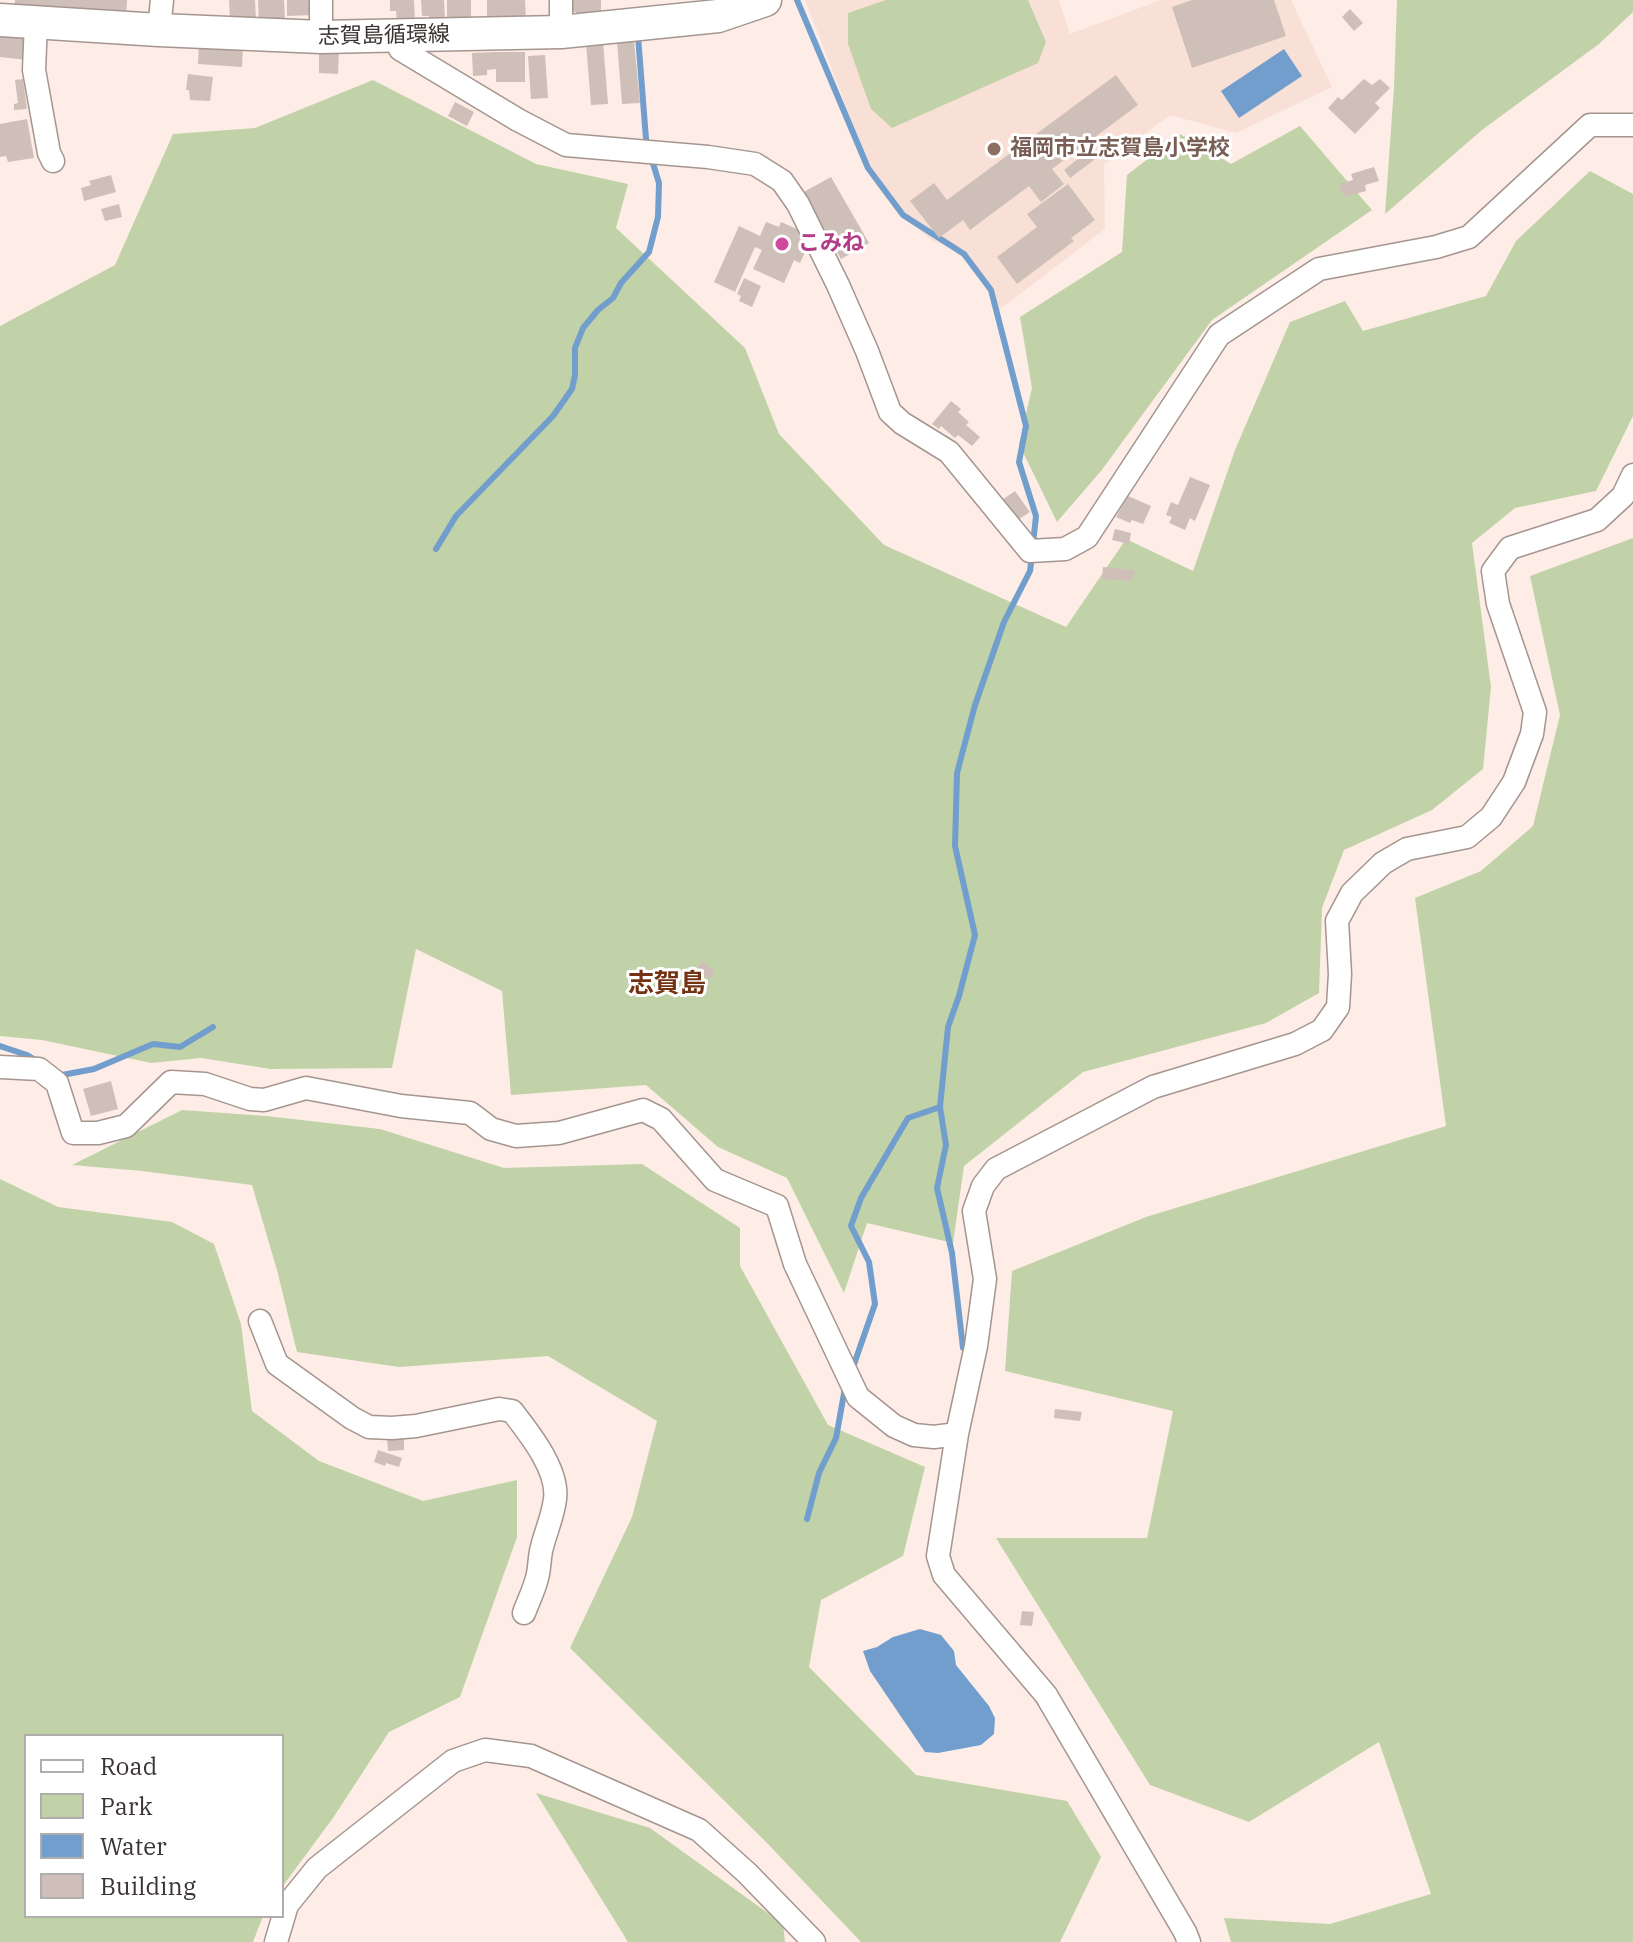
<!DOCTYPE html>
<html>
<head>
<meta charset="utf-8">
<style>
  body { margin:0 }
  #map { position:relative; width:1633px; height:1942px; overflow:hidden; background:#fdede6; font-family:"IBM Plex Serif",serif }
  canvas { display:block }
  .legend { position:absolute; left:24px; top:1734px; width:260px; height:184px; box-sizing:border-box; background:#fff; border:2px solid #b0aead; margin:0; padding:10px 14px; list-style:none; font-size:24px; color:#3a3432 }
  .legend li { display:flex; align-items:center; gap:16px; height:40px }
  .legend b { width:40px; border:2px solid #b0aead }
</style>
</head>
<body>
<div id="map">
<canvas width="1633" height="1942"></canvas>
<ul class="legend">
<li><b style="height:10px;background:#fff"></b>Road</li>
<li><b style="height:22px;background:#c1d2a8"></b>Park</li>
<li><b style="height:22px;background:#719ecd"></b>Water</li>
<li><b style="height:22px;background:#cfbfb9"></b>Building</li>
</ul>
</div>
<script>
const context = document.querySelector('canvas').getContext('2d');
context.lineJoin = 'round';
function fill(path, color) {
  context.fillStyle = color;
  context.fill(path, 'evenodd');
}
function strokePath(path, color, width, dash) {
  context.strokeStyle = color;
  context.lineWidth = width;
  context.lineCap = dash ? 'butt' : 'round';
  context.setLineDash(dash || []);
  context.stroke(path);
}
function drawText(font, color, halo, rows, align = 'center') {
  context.font = font + ' "IBM Plex Serif","Noto Sans JP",serif';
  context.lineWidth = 6;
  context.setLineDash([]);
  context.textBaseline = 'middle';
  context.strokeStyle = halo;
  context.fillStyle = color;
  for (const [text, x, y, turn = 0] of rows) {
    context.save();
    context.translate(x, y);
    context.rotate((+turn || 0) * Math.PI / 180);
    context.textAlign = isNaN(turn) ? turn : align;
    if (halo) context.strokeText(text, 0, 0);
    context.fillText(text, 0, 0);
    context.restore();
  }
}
const built = new Path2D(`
  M805,0H1059L1070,34L1161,0H1291L1332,87L1236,133L1170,115L1104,164L1105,229L999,310L963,249L934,242L906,219L877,186Z`);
const green = new Path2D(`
  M886,0H1028L1046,42L1038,63L892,128L871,109L848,44V13Z
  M1397,0H1633V12L1599,44L1482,130L1385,214L1394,87Z
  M373,80L536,164L628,184L616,228L745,348L779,434L884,545L1066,627L1126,539L1193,571L1235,450L1290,322L1345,301L1363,331L1486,296L1516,241L1590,171L1633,194V416L1596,491L1515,508L1472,543L1491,687L1483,769L1432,810L1344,850L1322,908L1319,993L1266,1023L1083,1072L964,1166L953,1243L867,1223L844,1293L787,1178L718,1147L646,1085L511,1095L502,991L416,949L392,1068L271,1069L201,1058L151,1063L42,1040L0,1036V326L115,265L173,134L255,128Z
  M1300,126L1372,210L1212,320L1101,471L1057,522L1019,444L1032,388L1020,317L1122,252L1127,175L1180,134L1231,164Z
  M1633,538V1942H1231L1224,1918L1330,1924L1431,1894L1379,1742L1249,1822L1150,1785L996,1538H1147L1173,1411L1005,1371L1012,1271L1146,1217L1446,1126L1415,898L1481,871L1533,826L1560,715L1530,576Z
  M182,1110L266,1116L380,1129L504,1168L642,1164L740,1228V1266L828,1425L925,1467L903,1556L821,1600L809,1667L916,1775L1067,1801L1101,1857L1060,1942H861L768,1844L570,1648L632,1517L657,1421L548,1356L399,1367L297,1352L277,1270L252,1185L142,1171L72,1165Z
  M0,1179L58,1207L172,1222L214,1244L241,1324L252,1411L319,1461L423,1501L517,1480V1537L460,1697L389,1732L333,1818L282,1887V1736H26V1916H263L253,1942H0Z
  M536,1793L650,1828L783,1924L785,1942H628Z`);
const water = new Path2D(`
  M1284,49L1302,76L1239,118L1221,91Z
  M920,1629L941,1635L954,1651L956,1665L989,1706L995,1718L994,1734L981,1745L938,1753L925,1752L870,1671L863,1651L877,1647L893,1637Z`);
const stream = new Path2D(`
  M797,0L868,168L903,215L964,254L991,290L1026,426L1019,462L1036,516L1033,544
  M638,36L646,139L648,146
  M436,549L456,516L553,416L572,389L575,375V348L583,328L598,310L613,298L621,283L649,252L658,217L659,183L651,157
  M0,1046L27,1055L37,1061
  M57,1073L62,1075L94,1069L153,1044L180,1047L213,1027
  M963,1348L952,1253L937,1188L946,1145L940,1107L948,1027L959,996L975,935L955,846L957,773L975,705L1004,622L1030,571L1032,556
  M852,1370L875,1304L869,1262L851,1226L861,1198L908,1118L940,1107
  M807,1519L819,1473L836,1438L845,1388`);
const building = new Path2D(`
  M15,0H127L126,17L14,9Z
  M229,0H255L256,20L230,21Z
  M258,0H284L285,21L259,22Z
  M287,0H313V15L287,16Z
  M390,0H414L415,21L397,22L396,11H390Z
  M421,0H444L445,20L429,21V16H422Z
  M447,0H471V20H447Z
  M487,0H525L526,19L487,21Z
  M571,0H601V18H576V12H572Z
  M1192,0H1274L1286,36L1192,68L1172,7Z
  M1350,9L1363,23L1354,31L1342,17Z
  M0,30L30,33L27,60L0,57Z
  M634,41L640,103L622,104L617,42Z
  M603,42L608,104L591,105L586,43Z
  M199,43L243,45L242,67L198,64Z
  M319,49L339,50L338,74L319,73Z
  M494,52H525V82H496V69L487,70V75L473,76L472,53Z
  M545,55L548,98L531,99L528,56Z
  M188,74L213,77L210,101L190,100L189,90H186Z
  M1116,75L1138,105L1052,169L1064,184L1041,202L1029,186L970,230L963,220L939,238L910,201L934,183L947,200Z
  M23,79L27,109L14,110V104L18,103L15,80Z
  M1364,79L1372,85L1380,79L1390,88L1375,103L1380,108L1355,134L1328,108L1338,97L1342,100Z
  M455,102L474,112L467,126L448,116Z
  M27,119L34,158L8,162L6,156L0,157V124Z
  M1088,151L1094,160L1070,178L1064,170Z
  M1374,167L1379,181L1365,185L1366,191L1344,197L1339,184L1353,180L1351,174Z
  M111,175L116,192L84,201L81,188L91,185L89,181Z
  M831,177L869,243L841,259L802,193Z
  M1068,184L1095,220L1071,238L1074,241L1017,284L997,257L1037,227L1027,214Z
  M119,204L122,217L105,221L101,209Z
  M766,222L779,227L781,222L806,233L802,241L809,244L800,263L794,260L784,283L753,269L762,250L755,247L735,292L714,282L739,226L760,236Z
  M744,278L761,286L752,307L739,301L741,296L737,294Z
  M951,401L961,409L958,412L969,422L966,425L980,437L972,446L958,435L955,438L941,426L939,429L932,424Z
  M1190,477L1210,485L1195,521L1190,518L1185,530L1169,523L1172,517L1166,515L1171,502L1178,505Z
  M1015,491L1030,512L1013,523L999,502Z
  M1128,496L1151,506L1143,524L1132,520L1130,523L1116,517Z
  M1115,529L1131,533L1129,544L1112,540Z
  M1103,567L1136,570L1132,581L1102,579Z
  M703,961L715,972L709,980L696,969Z
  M111,1081L118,1109L91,1116L83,1089Z
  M1055,1409L1082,1412L1080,1421L1054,1418Z
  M387,1437H404V1450L388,1451Z
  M378,1450L402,1458L399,1467L386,1463L385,1466L374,1462Z
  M1022,1611L1034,1612L1032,1626L1020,1625Z`);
const minor = new Path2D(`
  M561,0V32
  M36,22L34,70L49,153L53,161
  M159,30L162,0
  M395,36L400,49L518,120L566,145L708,157L755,164L782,181L798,204L838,285L867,351L890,412L902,423L949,452L1030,551L1065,549L1087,537L1219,335L1319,269L1436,247L1469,237L1590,125H1633
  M321,37V0
  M0,1067L39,1069L57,1083L73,1133H98L126,1126L171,1082L205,1084L250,1099L264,1100L306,1088L401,1106L470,1113L491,1129L516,1136L559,1133L643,1110L661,1119L715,1180L777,1206L795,1264L858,1397L894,1426L914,1435L934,1437L957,1434
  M260,1321L277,1364L352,1418L369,1427L392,1428L416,1426L499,1409L512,1411C529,1433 559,1470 555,1499C553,1516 546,1531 542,1547C539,1557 540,1568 537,1578C534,1590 528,1602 524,1613
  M276,1942L287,1905L317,1868L453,1761L485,1750L531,1756L699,1830L747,1873L814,1942
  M1189,1942L1185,1932L1046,1695L944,1575L938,1556L957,1434L976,1346L985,1279L974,1211L983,1186L996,1169L1153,1087L1295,1044L1322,1030L1338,1007L1340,974L1337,921L1352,893L1383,863L1407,849L1467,837L1491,817L1514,782L1532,734L1535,712L1498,604L1493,571L1510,548L1597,520L1623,496L1633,475`);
const secondary = new Path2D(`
  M0,20L159,30L321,37L561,32L718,16L765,0`);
const markers = [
  [994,149,8,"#8d6e63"],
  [782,244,8,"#d1479c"]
];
const streetNames = [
  ["志賀島循環線",384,36,-1]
];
const educationNames = [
  ["福岡市立志賀島小学校",1010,149]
];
const hotelNames = [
  ["こみね",798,244]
];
const quarterNames = [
  ["志賀島",667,984]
];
fill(built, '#f9e0d7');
fill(green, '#c1d2a8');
fill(water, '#719ecd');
strokePath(stream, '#719ecd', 6);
fill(building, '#cfbfb9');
strokePath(minor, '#a4958f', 25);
strokePath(secondary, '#a4958f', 35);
strokePath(minor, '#fff', 22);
strokePath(secondary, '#fff', 32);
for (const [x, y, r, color] of markers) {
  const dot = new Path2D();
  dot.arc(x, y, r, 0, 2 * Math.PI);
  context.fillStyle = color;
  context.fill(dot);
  strokePath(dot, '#fff', 3);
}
drawText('22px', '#3a3432', '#fff', streetNames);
drawText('bold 22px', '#785e54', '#fff', educationNames, 'left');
drawText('bold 22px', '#b23c85', '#fff', hotelNames, 'left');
drawText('bold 26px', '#733313', '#fff', quarterNames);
</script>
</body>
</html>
